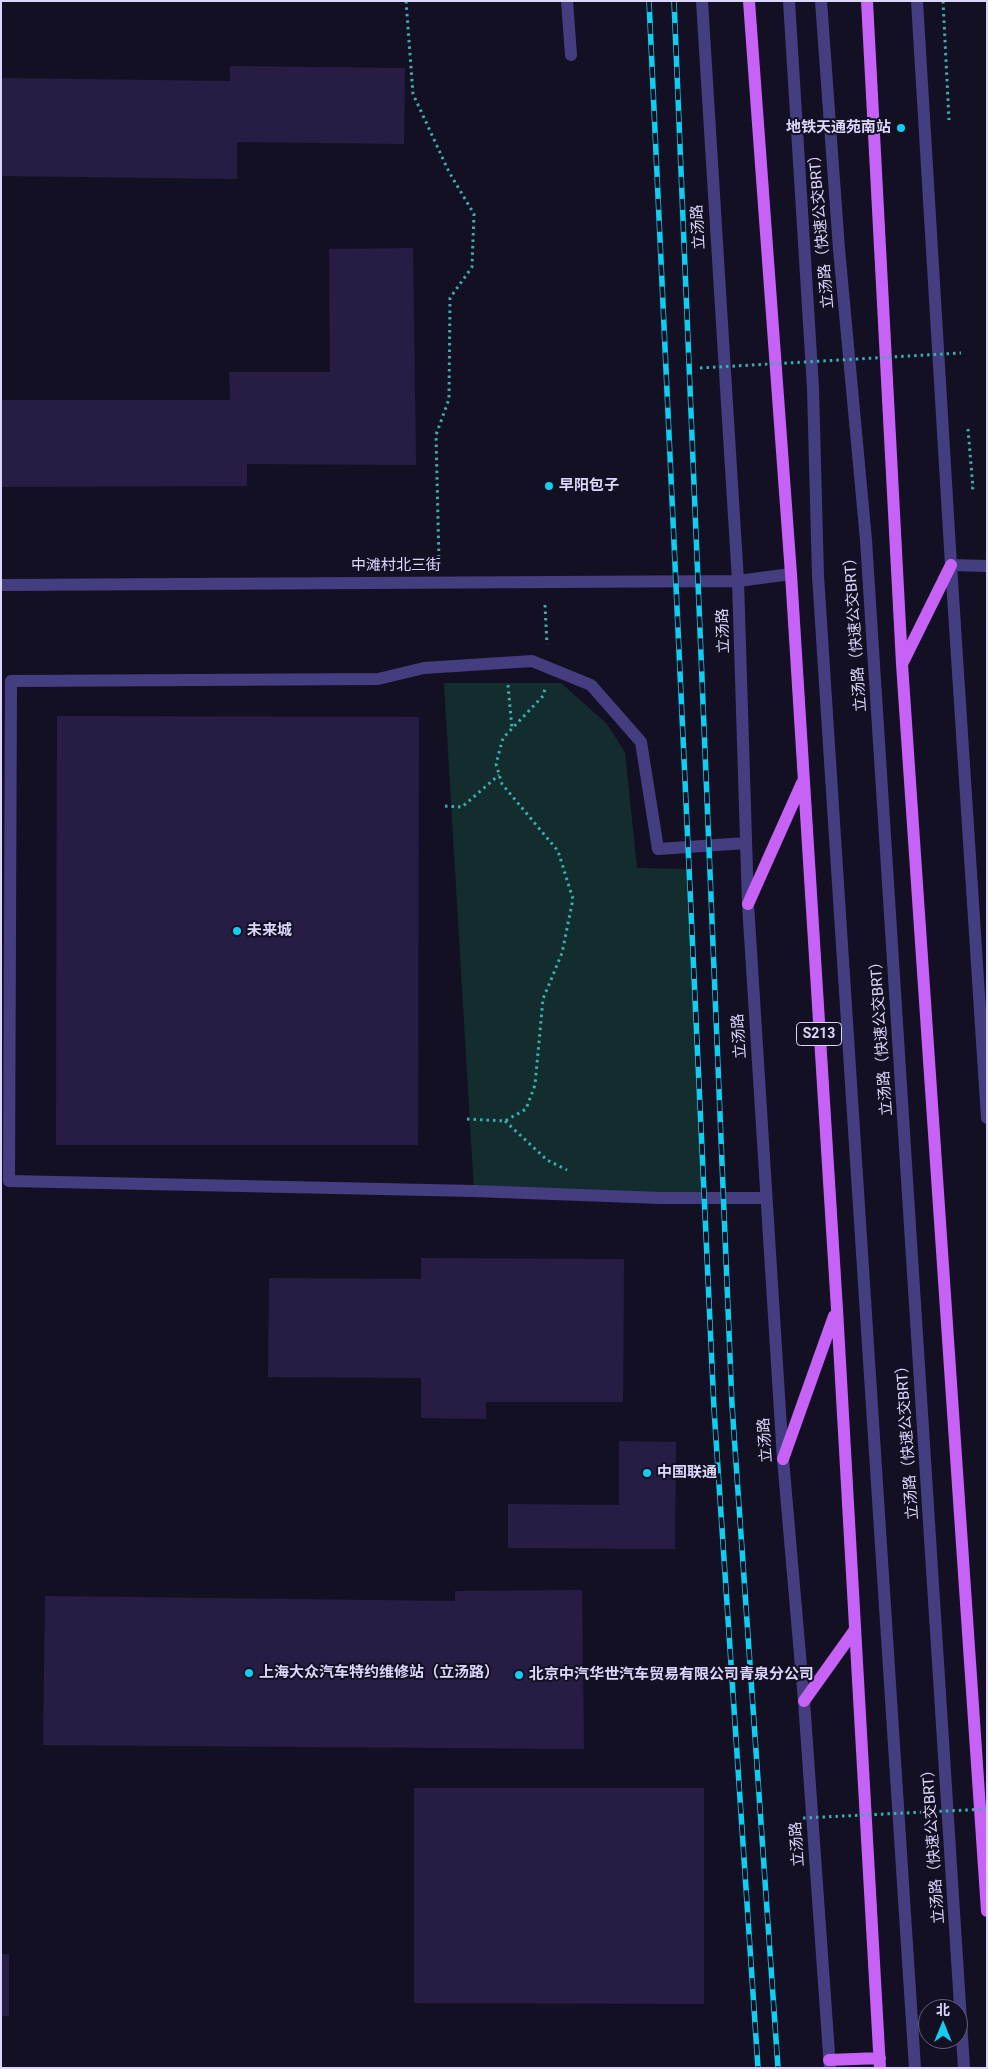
<!DOCTYPE html>
<html>
<head>
<meta charset="utf-8">
<style>
  body { margin:0 }
  #map { position:relative; width:988px; height:2069px; overflow:hidden; background:#141024; font-family:Roboto,"Noto Sans SC",sans-serif }
  canvas { display:block }
  .frame { position:absolute; inset:0; border:2px solid #dcd6fc; pointer-events:none }
  .north { position:absolute; left:918px; top:1999px; width:50px; height:50px; box-sizing:border-box; background:#141024; border:1px solid #645f7a; border-radius:50%; rotate:0deg; font-size:14px; font-weight:700; line-height:20px; text-align:center; color:#dcd6fc }
  .north::after { content:''; display:block; margin:auto; width:18px; height:22px; background:#0fceef; clip-path:polygon(50% 0,100% 100%,50% 72%,0 100%) }
</style>
</head>
<body>
<div id="map">
<canvas width="988" height="2069"></canvas>
<div class="frame"></div>
<div class="north">北</div>
</div>
<script>
const context = document.querySelector('canvas').getContext('2d');
context.lineJoin = 'round';
function fill(path, color) {
  context.fillStyle = color;
  context.fill(path, 'evenodd');
}
function strokePath(path, color, width, dash) {
  context.strokeStyle = color;
  context.lineWidth = width;
  context.lineCap = dash ? 'butt' : 'round';
  context.setLineDash(dash || []);
  context.stroke(path);
}
function drawText(font, color, halo, rows, align = 'center') {
  context.font = font + ' Roboto,"Noto Sans SC",sans-serif';
  context.lineWidth = 4;
  context.setLineDash([]);
  context.textBaseline = 'middle';
  context.strokeStyle = halo;
  context.fillStyle = color;
  for (const [text, x, y, turn = 0] of rows) {
    context.save();
    context.translate(x, y);
    context.rotate((+turn || 0) * Math.PI / 180);
    context.textAlign = isNaN(turn) ? turn : align;
    if (halo) context.strokeText(text, 0, 0);
    context.fillText(text, 0, 0);
    context.restore();
  }
}
const green = new Path2D(`
  M444,683H561L606,723L625,752L637,868L689,869L704,1200L474,1191Z`);
const building = new Path2D(`
  M230,66L405,68L404,144L237,142V179L1,176V78L230,81Z
  M413,248L416,465L247,464V486L1,487V400H230L229,372H330L329,249Z
  M57,716L419,717L418,1145H56Z
  M421,1258L624,1259L623,1402H486V1419L421,1418V1378L268,1377L269,1278L421,1279Z
  M619,1441L676,1442L675,1549L508,1548V1504L619,1505Z
  M582,1590L584,1749L43,1745L45,1596L455,1601V1591Z
  M414,1788H704V2004L414,2003Z
  M1,1954H9V2016H1Z`);
const path = new Path2D(`
  M406,1L413,94L449,172L474,214L472,267L450,298L449,399L436,435L439,562
  M943,1L949,120
  M968,429L973,488H969
  M545,605L547,644
  M508,685L512,729
  M445,806L462,807L499,775
  M467,1119L505,1121L526,1109L535,1085L543,999L562,953L573,899L558,851L502,784L496,764L503,738L543,696L545,689
  M505,1121L547,1160L567,1170`);
const minor = new Path2D(`
  M567,1L571,55
  M702,1L738,581L748,904L783,1459L804,1701L830,2068
  M789,1L813,388L818,576L915,2068
  M821,1L839,249L866,540L964,2068
  M917,1L951,565L987,1118
  M951,565L987,566
  M1,585L738,581L791,574
  M746,843L658,849L641,742L591,685L532,661L424,668L378,679L11,681L9,1181L474,1191L660,1198H766`);
const major = new Path2D(`
  M749,1L791,574L837,1309L880,2068
  M867,1L902,664L987,1911
  M903,662L951,565
  M748,904L802,783
  M783,1459L834,1316
  M804,1701L854,1631
  M829,2060L880,2058`);
const rail = new Path2D(`
  M649,1L714,1409L758,2068
  M674,1L732,1405L778,2068`);
const pathBridge = new Path2D(`
  M700,368L961,353
  M803,1818L987,1809`);
const markers = [
  [901,128,5,"#0fceef"],
  [549,486,5,"#0fceef"],
  [237,931,5,"#0fceef"],
  [647,1473,5,"#0fceef"],
  [249,1673,5,"#0fceef"],
  [519,1675,5,"#0fceef"]
];
const shields = [
  [819,1034,45]
];
const shieldNames = [
  ["S213",819,1034]
];
const poiNames = [
  ["地铁天通苑南站",891,128,"right"],
  ["早阳包子",559,486],
  ["未来城",247,931],
  ["中国联通",657,1473],
  ["上海大众汽车特约维修站（立汤路）",259,1673],
  ["北京中汽华世汽车贸易有限公司青泉分公司",529,1675]
];
const streetNames = [
  ["立汤路",699,227,-93],
  ["立汤路（快速公交BRT）",822,228,-95],
  ["中滩村北三街",396,566],
  ["立汤路",724,631,-92],
  ["立汤路（快速公交BRT）",856,631,-94],
  ["立汤路（快速公交BRT）",882,1035,-94],
  ["立汤路",740,1036,-94],
  ["立汤路（快速公交BRT）",908,1439,-94],
  ["立汤路",766,1440,-94],
  ["立汤路（快速公交BRT）",934,1843,-94],
  ["立汤路",798,1844,-94]
];
fill(green, '#132d2e');
fill(building, '#271d44');
strokePath(path, '#37afae', 3, [2.5, 4]);
strokePath(minor, '#443e80', 12);
strokePath(major, '#c663f6', 12);
strokePath(rail, '#0fceef', 5.5);
strokePath(rail, '#141024', 4, [11]);
strokePath(pathBridge, '#37afae', 3, [2.5, 4]);
for (const [x, y, r, color] of markers) {
  const dot = new Path2D();
  dot.arc(x, y, r, 0, 2 * Math.PI);
  context.fillStyle = color;
  context.fill(dot);
  strokePath(dot, '#141024', 2);
}
for (const [x, y, w] of shields) {
  const box = new Path2D();
  box.roundRect(x - w / 2, y - 11.5, w, 23, 4);
  context.fillStyle = '#141024';
  context.fill(box);
  strokePath(box, '#dcd6fc', 1);
}
drawText('bold 14px', '#dcd6fc', null, shieldNames);
drawText('bold 15px', '#dcd6fc', '#141024', poiNames, 'left');
drawText('15px', '#dcd6fc', '#141024', streetNames);
</script>
</body>
</html>
